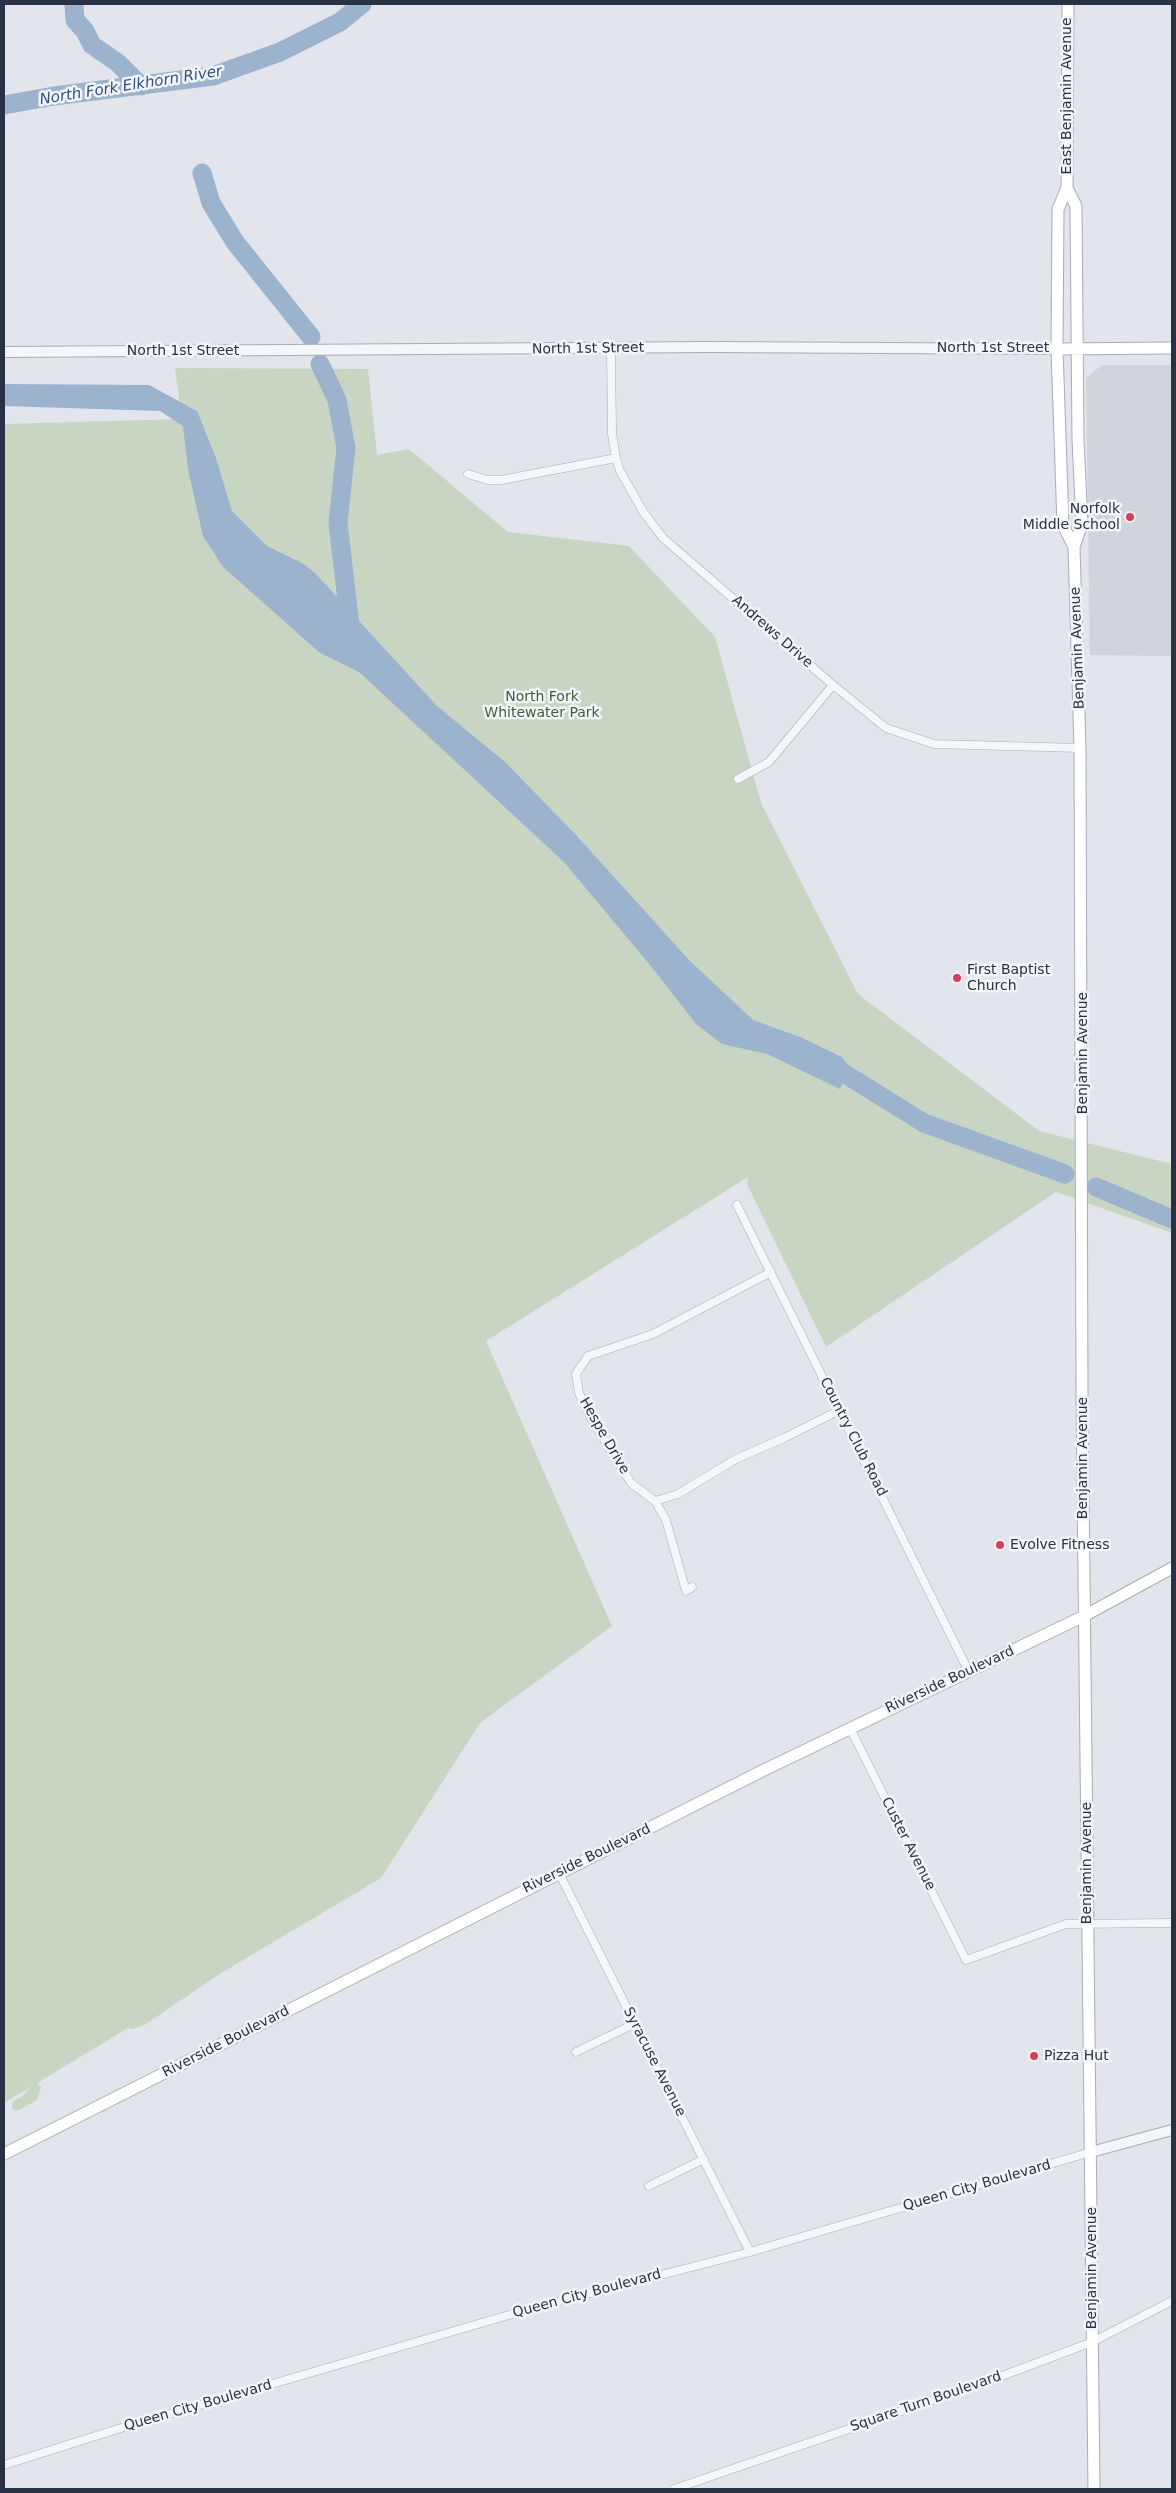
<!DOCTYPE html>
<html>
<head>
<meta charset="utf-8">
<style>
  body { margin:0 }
  #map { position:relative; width:1176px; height:2493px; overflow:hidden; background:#e2e5eb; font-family:"DejaVu Sans",sans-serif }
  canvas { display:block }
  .frame { position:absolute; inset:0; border:5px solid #293244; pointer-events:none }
</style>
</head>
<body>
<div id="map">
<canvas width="1176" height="2493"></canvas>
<div class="frame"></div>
</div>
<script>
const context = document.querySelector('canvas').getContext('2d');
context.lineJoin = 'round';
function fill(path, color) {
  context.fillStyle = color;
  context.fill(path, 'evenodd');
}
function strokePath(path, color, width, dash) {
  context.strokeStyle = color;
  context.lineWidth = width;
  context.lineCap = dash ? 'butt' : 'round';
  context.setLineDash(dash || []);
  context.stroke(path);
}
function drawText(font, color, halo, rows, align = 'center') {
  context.font = font + ' "DejaVu Sans",sans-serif';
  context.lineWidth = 5;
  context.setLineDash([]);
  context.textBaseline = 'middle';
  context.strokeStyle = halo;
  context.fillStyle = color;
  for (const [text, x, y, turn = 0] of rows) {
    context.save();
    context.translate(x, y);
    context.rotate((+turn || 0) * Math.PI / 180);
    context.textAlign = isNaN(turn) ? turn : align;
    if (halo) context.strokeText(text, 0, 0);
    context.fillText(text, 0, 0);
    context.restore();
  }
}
const built = new Path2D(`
  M1102,365H1172V656L1090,655L1086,378Z`);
const green = new Path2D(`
  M175,368L368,369L377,455L409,449L508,532L629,546L715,637L761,803L858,994L1039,1131L1172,1164V1233L1056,1192L826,1347L747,1184L748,1177L486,1341L612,1626L480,1723L381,1878L218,1975L146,2024L133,2029L128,2028L37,2083L41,2087L37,2100L17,2111L12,2108L13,2101L23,2096L30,2087L4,2103V424L182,419Z`);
const water = new Path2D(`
  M4,384L149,385L197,411L216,458L232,511L267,546L302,563L315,573L437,706L505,762L576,835L689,960L753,1020L800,1037L842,1057L850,1068L840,1089L767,1054L722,1044L696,1024L655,971L564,862L359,672L320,653L223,567L203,536L188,469L183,426L160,411L4,406Z`);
const river = new Path2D(`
  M74,4L75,20L85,31L92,45L118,63L141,86
  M4,105L54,96L213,76L280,52L340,22L362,4
  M202,173L211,203L235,242L311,337
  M320,364L337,400L346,448L338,523L351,634
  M824,1065L837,1069L924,1123L1065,1174
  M1096,1187L1172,1219`);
const minor = new Path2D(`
  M611,349L612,434L616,458L620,471L644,513L663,538L833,685L886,728L934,744L1080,748
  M468,474L488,480H501L616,458
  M738,779L769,762L833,685
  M737,1205L968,1670
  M655,1501L678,1494L736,1459L786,1437L840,1410
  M692,1587L686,1591L666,1520L655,1501L631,1483L591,1418L579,1393L576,1374L588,1356L653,1334L771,1272
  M850,1728L966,1960L1066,1924L1172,1923
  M559,1873L750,2252
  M576,2052L634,2024
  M649,2186L704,2159
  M4,2465L121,2428L533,2308L750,2252L1091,2152
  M674,2489L986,2382L1092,2342L1172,2301`);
const tertiary = new Path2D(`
  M4,352L711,347L1057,349
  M1091,2152L1172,2130`);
const secondary = new Path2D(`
  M1068,4L1067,188L1058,209L1057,349L1063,525L1074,547
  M1067,188L1076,206L1078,440L1082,524L1074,547L1080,748L1082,1393L1094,2489
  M1057,349L1172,348
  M4,2154L762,1771L1084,1616L1172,1568`);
const markers = [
  [1130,517,5,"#d74055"],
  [957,978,5,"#d74055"],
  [1000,1545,5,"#d74055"],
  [1034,2056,5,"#d74055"]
];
const streetNames = [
  ["East Benjamin Avenue",1067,96,-90],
  ["North 1st Street",993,348],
  ["North 1st Street",588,349,-1],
  ["North 1st Street",183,351],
  ["Andrews Drive",772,632,41],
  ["Benjamin Avenue",1078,648,-92],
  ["Benjamin Avenue",1083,1053,-90],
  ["Hespe Drive",604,1436,60],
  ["Country Club Road",853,1437,63],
  ["Benjamin Avenue",1083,1458,-90],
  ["Riverside Boulevard",950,1680,-25],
  ["Custer Avenue",908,1844,63],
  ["Riverside Boulevard",587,1859,-26],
  ["Benjamin Avenue",1087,1863,-90],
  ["Riverside Boulevard",226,2042,-27],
  ["Syracuse Avenue",654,2062,63],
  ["Queen City Boulevard",977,2186,-16],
  ["Benjamin Avenue",1092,2268,-90],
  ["Queen City Boulevard",587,2294,-15],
  ["Square Turn Boulevard",926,2402,-19],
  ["Queen City Boulevard",198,2406,-16]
];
const poiNames = [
  ["Norfolk",1120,509,"right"],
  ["Middle School",1120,525,"right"],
  ["First Baptist",967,970],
  ["Church",967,986],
  ["Evolve Fitness",1010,1545],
  ["Pizza Hut",1044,2056]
];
const parkNames = [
  ["North Fork",542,697],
  ["Whitewater Park",542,713]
];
const waterNames = [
  ["North Fork Elkhorn River",131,86,-9]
];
fill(built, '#d0d4dd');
fill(green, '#c7d5c2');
fill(water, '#9bb3cd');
strokePath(river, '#9bb3cd', 19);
strokePath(minor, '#a7acb6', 9);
strokePath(tertiary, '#a7acb6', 12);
strokePath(secondary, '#a7acb6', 13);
strokePath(minor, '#f5f6f9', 8);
strokePath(tertiary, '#f5f6f9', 10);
strokePath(secondary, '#fff', 11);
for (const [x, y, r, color] of markers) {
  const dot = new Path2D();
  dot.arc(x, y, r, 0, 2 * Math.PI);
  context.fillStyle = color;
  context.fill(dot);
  strokePath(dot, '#f2f4f8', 2);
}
drawText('14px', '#293244', '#f2f4f8', streetNames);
drawText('14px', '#293244', '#f2f4f8', poiNames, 'left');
drawText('14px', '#3d6135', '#f2f4f8', parkNames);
drawText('italic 15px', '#30517b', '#f2f4f8', waterNames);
</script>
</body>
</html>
